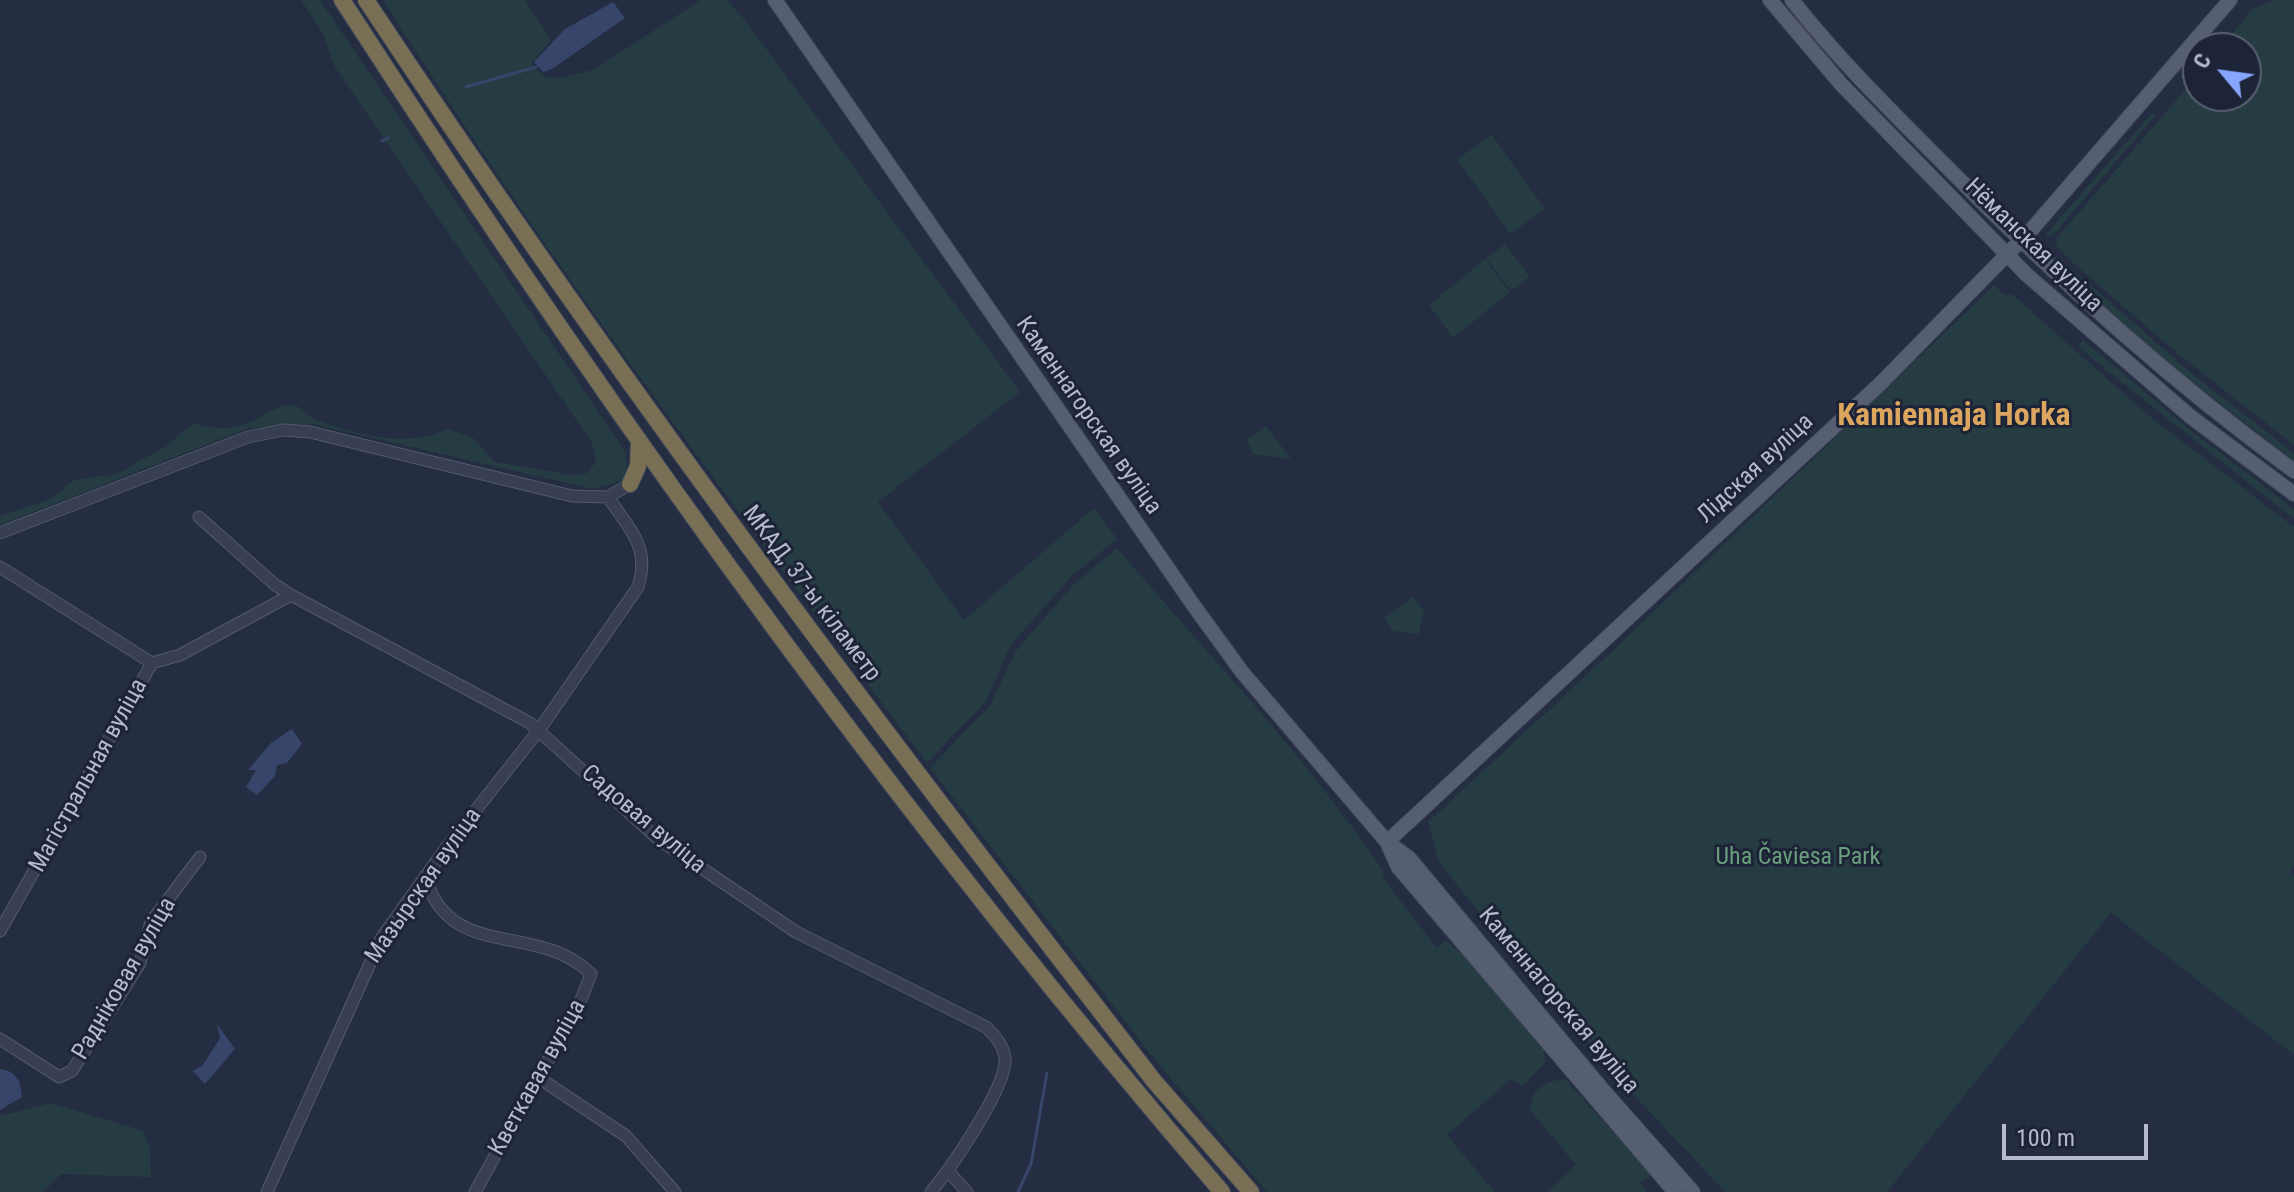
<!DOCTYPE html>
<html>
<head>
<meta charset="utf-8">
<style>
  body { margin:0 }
  #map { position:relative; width:2294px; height:1192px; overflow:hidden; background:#242d42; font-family:"Roboto Condensed",sans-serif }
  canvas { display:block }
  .north { position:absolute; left:2182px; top:32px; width:80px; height:80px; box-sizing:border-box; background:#1d2437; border:2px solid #5a6073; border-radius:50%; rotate:299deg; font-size:22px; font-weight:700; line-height:32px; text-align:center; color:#b5bbcc }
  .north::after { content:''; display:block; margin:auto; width:28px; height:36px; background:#87a6ff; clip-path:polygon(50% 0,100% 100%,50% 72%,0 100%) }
  .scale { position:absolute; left:2002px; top:1124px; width:146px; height:36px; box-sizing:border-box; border:4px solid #b5bbcc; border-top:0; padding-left:10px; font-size:24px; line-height:28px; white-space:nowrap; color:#b5bbcc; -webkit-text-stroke:6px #1d2437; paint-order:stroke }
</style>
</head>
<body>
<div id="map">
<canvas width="2294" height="1192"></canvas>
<div class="north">С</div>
<div class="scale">100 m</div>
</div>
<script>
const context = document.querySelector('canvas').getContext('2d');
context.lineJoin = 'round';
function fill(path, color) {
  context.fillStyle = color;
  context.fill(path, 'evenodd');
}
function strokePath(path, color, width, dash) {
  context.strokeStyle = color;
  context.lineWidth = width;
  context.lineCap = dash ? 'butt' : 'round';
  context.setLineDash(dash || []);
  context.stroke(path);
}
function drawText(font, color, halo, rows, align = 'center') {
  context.font = font + ' "Roboto Condensed",sans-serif';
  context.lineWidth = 6;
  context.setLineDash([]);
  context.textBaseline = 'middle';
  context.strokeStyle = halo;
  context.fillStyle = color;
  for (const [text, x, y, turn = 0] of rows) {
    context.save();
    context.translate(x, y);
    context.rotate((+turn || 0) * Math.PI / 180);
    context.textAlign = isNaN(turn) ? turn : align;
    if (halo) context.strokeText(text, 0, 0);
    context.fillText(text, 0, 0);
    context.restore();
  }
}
const green = new Path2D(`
  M301,0H320L626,453L627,470L621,481L593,489L312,424L249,428L0,525V516L50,499L74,480L117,474L166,446L193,423C210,429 230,430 248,423C260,419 280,402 294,405C301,407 307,416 314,419C353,434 409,449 447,429L472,437L495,462L571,475L587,473L596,462L592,443L335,67L322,32Z
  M383,0H525L551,40L531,64L546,77L560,78L593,70L701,0H727L745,20L1020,392L878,502L964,620L1094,508L1117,539L1072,576L1010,646L987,700L927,763C739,513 549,264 383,0Z
  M2275,0H2294V445L2178,354L2071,261L2058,248L2056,239L2198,75V96H2246V48H2221L2252,9Z
  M2151,114H2157L2053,235L2047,237L2045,235Z
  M1492,135L1545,209L1510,234L1457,159Z
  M1505,244L1530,277L1511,291L1486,258Z
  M2057,256L2197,378L2294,453V461L2149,348L2049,259Z
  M1485,259L1510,292L1453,338L1429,305Z
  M1994,285L2005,295L2012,294L2148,415L2294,527V866L2290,872L2294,876V1055L2111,913L1887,1192H1725L1631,1092L1465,895L1439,862L1428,822L1621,643Z
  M2083,340L2189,429L2294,509V519L2105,369L2078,346Z
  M1266,426L1291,459L1253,454L1247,439Z
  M1117,548C1207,653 1307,757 1384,872L1382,877L1437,948L1446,940L1470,962L1544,1051L1545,1063L1522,1086L1511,1079L1447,1135L1495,1192H1267L1155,1060L930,768L991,704L1015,652L1073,585Z
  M1413,597L1424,610L1419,634L1393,631L1384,618Z
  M1565,1079L1652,1175L1640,1182L1648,1192H1547L1576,1165L1530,1110C1530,1088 1546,1081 1565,1079Z
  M51,1103L144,1131L150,1149L151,1177L61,1174L43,1192H0V1116Z`);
const water = new Path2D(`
  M613,2L625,18L552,69L543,72L534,62L565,29Z
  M292,729L302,744L287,763L277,765L275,776L257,795L246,787L256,770H248L271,743Z
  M217,1024L235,1049L205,1084L193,1071L203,1065L220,1038Z
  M0,1069C17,1071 21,1082 22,1097L0,1110Z`);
const stream = new Path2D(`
  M466,87L536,67
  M382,141L388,138
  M1018,1192L1031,1164L1047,1073`);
const minor = new Path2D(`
  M199,517L274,584L291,595L530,723L657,838L796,932L986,1027C995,1036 1003,1044 1005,1058C1008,1086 950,1169 931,1192
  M0,533L248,437L283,430L310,432L572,496L608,497L630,484
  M0,567L152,663
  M152,663L180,655L291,595
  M425,876C449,963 539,921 591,974L579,1005L475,1192
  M0,931L152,663
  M0,1039L59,1077L72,1071L140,963L151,922L200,857
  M539,1078L626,1136L675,1192
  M948,1171L967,1192
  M267,1192L382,937L445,849L539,730L638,587C651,547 629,529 608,497`);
const major = new Path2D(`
  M775,0L1194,606L1242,672L1387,842L1409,858L1602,1089L1693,1192
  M1770,0L1841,84L2027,275L2191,417L2294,494
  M1792,0C1838,59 1891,111 1944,164C2053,275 2168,379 2294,471
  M1387,842L1880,384L2032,229L2230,0
  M1387,842L1398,867L1675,1192`);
const highway = new Path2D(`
  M342,0C608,412 901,820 1222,1192
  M366,0C594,345 840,675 1093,1002L1154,1081L1251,1192
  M630,484L638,466L639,440`);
const streetNames = [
  ["Нёманская вуліца",2033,246,44],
  ["Каменнагорская вуліца",1088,416,55],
  ["Лідская вуліца",1756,469,-43],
  ["МКАД, 37-ы кіламетр",811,594,53],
  ["Магістральная вуліца",89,776,-61],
  ["Садовая вуліца",643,820,40],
  ["Мазырская вуліца",424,886,-55],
  ["Радніковая вуліца",125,979,-60],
  ["Каменнагорская вуліца",1558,1001,50],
  ["Кветкавая вуліца",538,1078,-61]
];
const parkNames = [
  ["Uha Čaviesa Park",1798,858]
];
const districtNames = [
  ["Kamiennaja Horka",1954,417]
];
fill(green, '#263c43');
fill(water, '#37456a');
strokePath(stream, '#37456a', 3);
strokePath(minor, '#535a6c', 13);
strokePath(major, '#42485b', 16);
strokePath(highway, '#404759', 18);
strokePath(minor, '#383f52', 11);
strokePath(major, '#565e72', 14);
strokePath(highway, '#786f55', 16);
drawText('24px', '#b5bbcc', '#1d2437', streetNames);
drawText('24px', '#6a9f7d', '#1d2437', parkNames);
drawText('bold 32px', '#dda65f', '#1d2437', districtNames);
</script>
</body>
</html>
